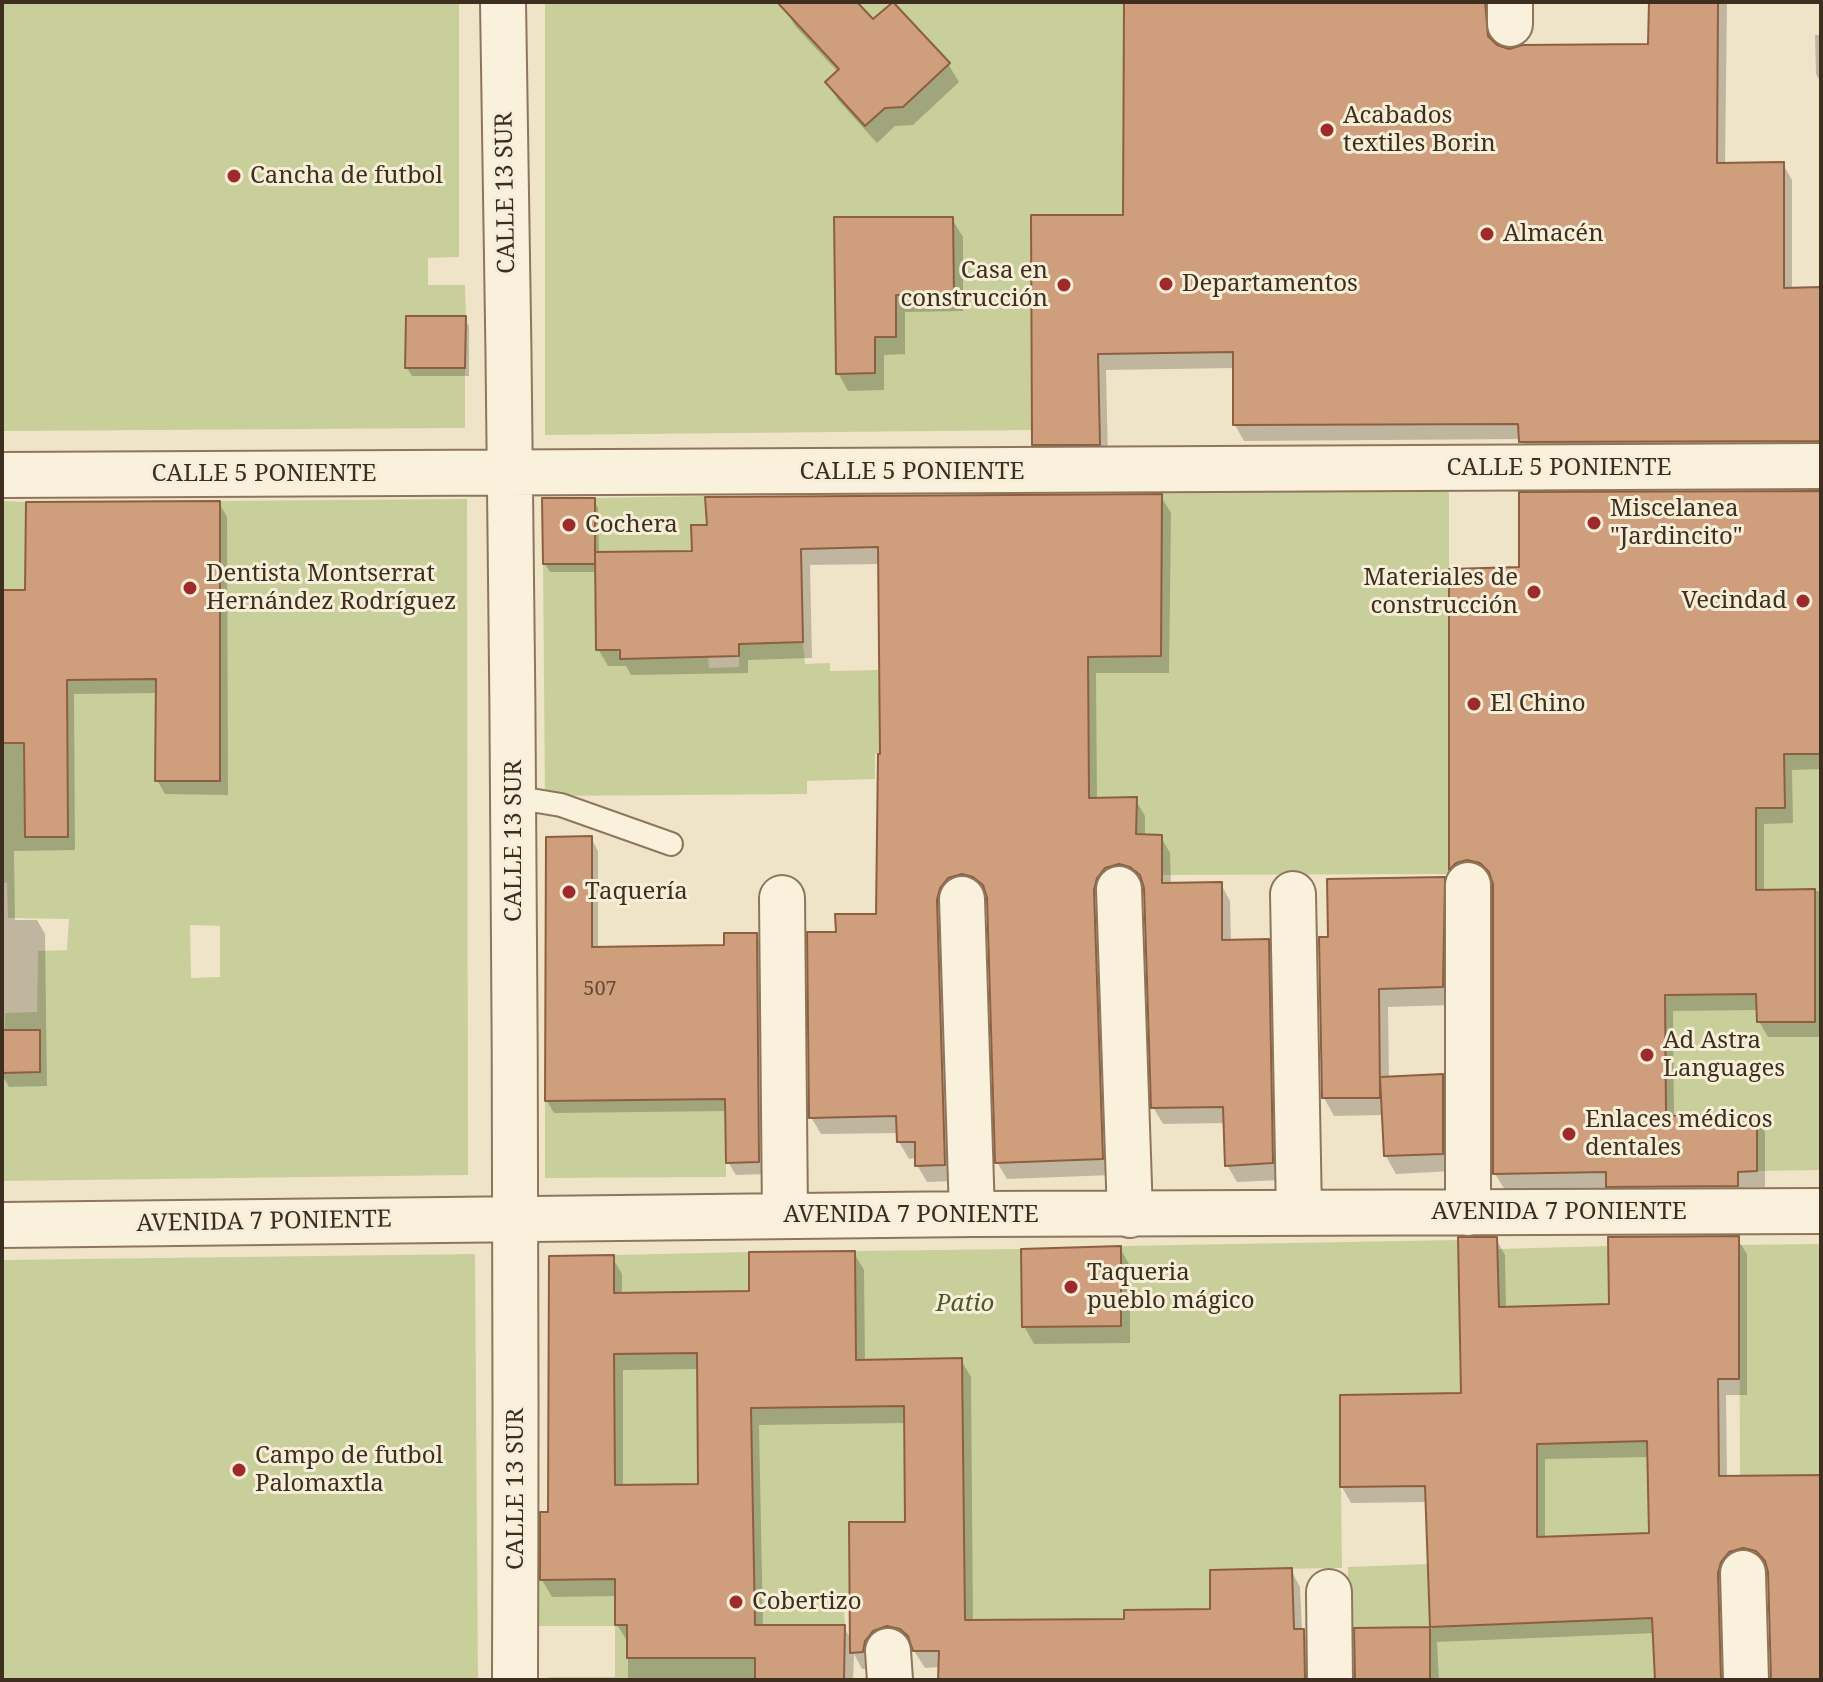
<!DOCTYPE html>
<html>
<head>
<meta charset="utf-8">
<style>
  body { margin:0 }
  #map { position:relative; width:1823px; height:1682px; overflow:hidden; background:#f0e4c8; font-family:"Noto Serif",serif }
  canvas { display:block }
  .frame { position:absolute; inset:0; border:4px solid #3d2e20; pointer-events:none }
</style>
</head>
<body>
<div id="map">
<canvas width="1823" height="1682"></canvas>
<div class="frame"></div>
</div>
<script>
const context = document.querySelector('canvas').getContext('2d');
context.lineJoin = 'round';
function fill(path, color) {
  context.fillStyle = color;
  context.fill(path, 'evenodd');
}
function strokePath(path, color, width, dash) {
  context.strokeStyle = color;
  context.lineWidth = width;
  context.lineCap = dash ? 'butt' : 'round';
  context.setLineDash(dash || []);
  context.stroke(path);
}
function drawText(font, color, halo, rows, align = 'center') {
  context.font = font + ' "Noto Serif",serif';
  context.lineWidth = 6;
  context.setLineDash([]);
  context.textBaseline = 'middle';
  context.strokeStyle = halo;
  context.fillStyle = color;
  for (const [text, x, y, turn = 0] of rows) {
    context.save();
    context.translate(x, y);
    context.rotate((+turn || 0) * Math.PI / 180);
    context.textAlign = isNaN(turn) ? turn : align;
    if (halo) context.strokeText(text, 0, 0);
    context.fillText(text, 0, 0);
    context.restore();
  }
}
const green = new Path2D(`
  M2,2H459V257L428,258V285H465L466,316L406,317L405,367L465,368V428L2,431Z
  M545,2H1124L1123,215L1031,216L1032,430L545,435ZM902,216L953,217L954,294H931L902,282ZM835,217H874L896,297V336L875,337V373L836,374Z
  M1449,490V874L1162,875V835L1136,834V797L1089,798L1088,657L1161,656L1162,493Z
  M705,496L707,525H691L692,551L595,552V498Z
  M467,499L468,1175L2,1181V1073L39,1072L40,1030H5V1013L37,1012L38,951L67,950L69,919L8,918L7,883H2V743H67V680L125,602L126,501H185L183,708L155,709V780L220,781V501ZM25,802L68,803V836L26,837ZM190,925L220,926V977L191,978Z
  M2,501L26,502L25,590H2Z
  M543,564H595L620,659L708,657L709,668L739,667V644L803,642L805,664L830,663V671L878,670L879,696H938V753L875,754V779L807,781V794L545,796Z
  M1784,754H1821V1170L1757,1171V1114L1666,1116L1665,995L1756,994L1757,1022L1815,1021V890H1756V808H1785Z
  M725,1020L726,1177L545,1178V1101L660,1100Z
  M1458,1240L1461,1448L1340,1395L1342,1568L1210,1570V1609L1124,1611V1619L1024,1620L965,1653L962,1359L903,1405L905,1522L849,1523L850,1610L844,1611L845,1625H755V1680H548V1677H615V1626H539V1580L615,1579V1625H627V1658H700L754,1624L751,1408L842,1407L856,1309L855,1251L1021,1249L1022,1326H1121V1246Z
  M1821,1244V1475L1740,1476L1739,1245Z
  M1608,1246L1610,1330L1647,1441L1649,1535L1505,1540L1537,1501L1536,1404L1499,1336L1497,1249Z
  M749,1252L750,1333L697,1365L698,1434L730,1483L615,1485V1425H590L614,1280V1255ZM695,1292L696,1352L639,1293Z
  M475,1254L478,1680H2V1260Z
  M1428,1564L1430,1627L1652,1617L1655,1680H1430V1627L1348,1628V1567Z`);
const shadow = new Path2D(`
  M791,2H854L873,22L948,64L959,82L913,125L895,126L877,143L838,100L828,83L838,72L795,26L785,8Z
  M1126,2H1501L1493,18V42L1494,45L1509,51L1650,46L1651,2H1727L1725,165L1783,164L1792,180V289H1821V457L1530,458L1521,439L1244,441L1235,425V368L1106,370L1108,460H1043L1034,444L1125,217Z
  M1815,35H1821V83L1816,74Z
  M952,219L963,237V311L905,312V354L884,355V390L848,391L838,373Z
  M464,318L469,326V376H412L407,368Z
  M1821,493V769L1792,770L1793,823L1764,824V892L1821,891V1037H1768L1759,1021V1010L1673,1011L1674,1117L1756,1116L1765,1132V1187H1746V1202H1617L1609,1188L1505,1190L1495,1174L1494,882L1477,876L1460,884L1451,869V571L1521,569Z
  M1161,496L1171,513L1169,673H1096L1097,799H1135L1145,816V836L1161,837L1170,853L1171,885L1221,884L1230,901L1231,942L1268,941L1277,958L1282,1180L1237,1182L1227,1165L1226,1123L1163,1124L1153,1107L1146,887L1129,880L1112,1175L1007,1179L997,1162L989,897L972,890L954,1181L927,1182L917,1165V1158L909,1159L899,1142V1133L821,1134L811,1117L838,934L878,916L882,756L880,564L810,565L812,658L748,660V673L631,675L626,666H608L598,649L597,572H550L545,564L594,500L598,508L599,554L694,552Z
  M219,503L227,517L228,795L165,794L157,780V693L74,694L75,850L14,851L15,920H37L45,934L47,1086L9,1087L2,1075V592H27Z
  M591,838L598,851V949L726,947L756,935L763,947L765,1174L736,1175L728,1162V1111L554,1113L547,1101Z
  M1444,879L1454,897L1452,1005L1388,1007L1389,1079L1442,1076L1452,1094V1171L1396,1174L1386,1156L1384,1115L1334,1116L1324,1098L1330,939Z
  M1737,1238L1747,1254V1395H1726L1727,1478L1821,1477V1680H1773L1769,1570L1753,1564L1729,1680H1656L1655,1633L1437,1642L1439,1680H1357L1356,1630L1432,1629L1428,1502L1351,1503L1342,1487L1463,1395L1496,1239L1505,1255L1506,1309L1611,1306ZM1649,1457L1651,1535L1545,1539V1459Z
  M1120,1248L1130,1266V1343L1034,1344L1024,1326Z
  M854,1253L864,1270L865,1362L961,1360L971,1377L973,1622L1126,1621L1212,1611L1291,1570L1300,1587L1302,1631L1313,1647V1680H940V1667L925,1668L911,1646L898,1642L872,1669H862L854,1654L853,1680H628V1642L617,1625V1596L552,1597L542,1580L550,1514L612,1257L622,1274V1294L751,1293ZM699,1369L700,1486L623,1487V1370ZM906,1423L907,1524L852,1641L844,1627H763L759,1425Z`);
const building = new Path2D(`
  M777,2H857L873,19L893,2L950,63L903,107L885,108L865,126L825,82L839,69Z
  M1124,2H1485L1488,36L1497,45L1509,49L1523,45L1648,44L1649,2H1718L1717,163L1784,162V288L1821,287V441L1519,442L1518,424L1233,425V352L1098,354L1100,445H1032L1031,215H1123Z
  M834,217H953L954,294L896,295V337H875V373L836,374Z
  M406,316H466L465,368H405Z
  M1821,491V754H1784L1785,808H1756V890L1815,889V1022H1757L1756,994L1665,995L1666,1116L1757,1114V1171L1738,1172V1186L1606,1187V1172L1493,1174V884L1489,872L1480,863L1467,860L1456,863L1449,870V569L1519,567V492Z
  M1162,494L1161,656L1088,657L1089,798L1137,797L1136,834L1162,835V883L1222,882V940L1269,939L1273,1163L1225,1166L1223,1107L1151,1108L1144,888L1140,875L1130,867L1119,864L1105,868L1097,878L1094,890L1103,1159L995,1163L987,898L983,885L973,877L962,874L948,878L940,888L937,900L945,1165L915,1166V1142H897L896,1116L809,1118L807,932H836L835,914H876L878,754H880L878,547L801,549L803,642L739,644V656L620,659V650H596L595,552L692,551L691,525H707L705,497Z
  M542,498H595V564H543Z
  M220,501V781H155L156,679L67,680L68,837H25L24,743H2V590H25L26,502Z
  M592,836V947L724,945V933H757L759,1162L726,1163L725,1099L545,1101L546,837Z
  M1445,877L1443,987L1379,989L1380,1098H1322L1319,937H1328L1327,879Z
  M2,1030H40V1072L2,1073Z
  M1443,1074V1154L1384,1156L1380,1077Z
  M1739,1236V1379H1718L1719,1476L1821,1475V1680H1771L1768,1572L1765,1561L1756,1551L1743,1548L1729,1552L1721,1562L1718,1573L1721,1680H1655L1652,1618L1430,1627L1425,1486L1340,1487V1395L1461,1393L1458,1237H1497L1499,1307L1609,1304L1608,1237ZM1647,1441L1649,1533L1537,1537V1444Z
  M1121,1246V1326L1022,1327L1021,1249Z
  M855,1251L856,1360L962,1358L965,1620L1124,1619V1610L1210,1609V1570L1292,1568L1294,1629H1304L1305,1680H938L939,1651H913L908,1636L900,1629L887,1626L873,1631L865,1641L863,1652L850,1653L849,1522H905L904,1406L751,1408L755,1625H845L844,1680H755V1658H627V1625H615V1579L540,1580V1512H548L549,1256L614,1255V1293L749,1291V1252ZM697,1353L698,1484L615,1485L614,1354Z
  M1430,1627V1680H1355L1354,1628Z`);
const service = new Path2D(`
  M513,797L561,805L671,844`);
const minor = new Path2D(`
  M503,2C513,561 517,1121 515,1680
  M1510,24V2
  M2,475L1821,466
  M1468,885V1213
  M1119,889L1130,1215
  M1293,894L1299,1213
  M782,898L785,1216
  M962,899L972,1214
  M2,1225L972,1214L1821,1211
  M1743,1573L1746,1680
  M1329,1592L1330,1680
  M888,1651L890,1680`);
const markers = [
  [1327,130,8,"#9e2a2b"],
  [234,176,8,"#9e2a2b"],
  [1487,234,8,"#9e2a2b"],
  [1166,284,8,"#9e2a2b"],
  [1064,285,8,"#9e2a2b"],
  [1594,523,8,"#9e2a2b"],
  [569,525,8,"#9e2a2b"],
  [190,588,8,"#9e2a2b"],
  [1534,592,8,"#9e2a2b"],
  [1803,601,8,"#9e2a2b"],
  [1474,704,8,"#9e2a2b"],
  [569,892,8,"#9e2a2b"],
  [1647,1055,8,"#9e2a2b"],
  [1569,1134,8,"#9e2a2b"],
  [1071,1287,8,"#9e2a2b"],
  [239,1470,8,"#9e2a2b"],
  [736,1602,8,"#9e2a2b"]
];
const numberNames = [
  ["507",600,989]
];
const poiNames = [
  ["Acabados",1343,116],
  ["textiles Borin",1343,144],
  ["Cancha de futbol",250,176],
  ["Almacén",1503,234],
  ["Casa en",1048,271,"right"],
  ["construcción",1048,299,"right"],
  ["Departamentos",1182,284],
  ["Miscelanea",1610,509],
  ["\"Jardincito\"",1610,537],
  ["Cochera",585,525],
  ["Dentista Montserrat",206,574],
  ["Hernández Rodríguez",206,602],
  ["Materiales de",1518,578,"right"],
  ["construcción",1518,606,"right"],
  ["Vecindad",1787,601,"right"],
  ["El Chino",1490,704],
  ["Taquería",585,892],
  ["Ad Astra",1663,1041],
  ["Languages",1663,1069],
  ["Enlaces médicos",1585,1120],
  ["dentales",1585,1148],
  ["Taqueria",1087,1273],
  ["pueblo mágico",1087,1301],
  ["Campo de futbol",255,1456],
  ["Palomaxtla",255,1484],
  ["Cobertizo",752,1602]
];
const streetNames = [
  ["CALLE 13 SUR",506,193,-91],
  ["CALLE 5 PONIENTE",1559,468],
  ["CALLE 5 PONIENTE",912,472],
  ["CALLE 5 PONIENTE",264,474],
  ["CALLE 13 SUR",514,841,-90],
  ["AVENIDA 7 PONIENTE",1559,1212],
  ["AVENIDA 7 PONIENTE",911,1215],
  ["AVENIDA 7 PONIENTE",264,1222,-1],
  ["CALLE 13 SUR",516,1489,-90]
];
const parkNames = [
  ["Patio",965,1304]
];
fill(green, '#c9cf9b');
fill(shadow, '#0003');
fill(building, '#cf9f7d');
strokePath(building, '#8d5f41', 2);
strokePath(service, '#8d765c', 26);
strokePath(minor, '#8d765c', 48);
strokePath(service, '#faf1dc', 22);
strokePath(minor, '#faf1dc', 44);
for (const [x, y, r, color] of markers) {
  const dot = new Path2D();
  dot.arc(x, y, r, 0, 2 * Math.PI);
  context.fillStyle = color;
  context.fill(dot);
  strokePath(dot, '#f7eed8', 3);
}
drawText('20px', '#624a37', null, numberNames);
drawText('24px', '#3d2e20', '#f7eed8', poiNames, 'left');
drawText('24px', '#3d2e20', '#f7eed8', streetNames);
drawText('italic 24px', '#4d5a26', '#f7eed8', parkNames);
</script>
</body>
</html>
